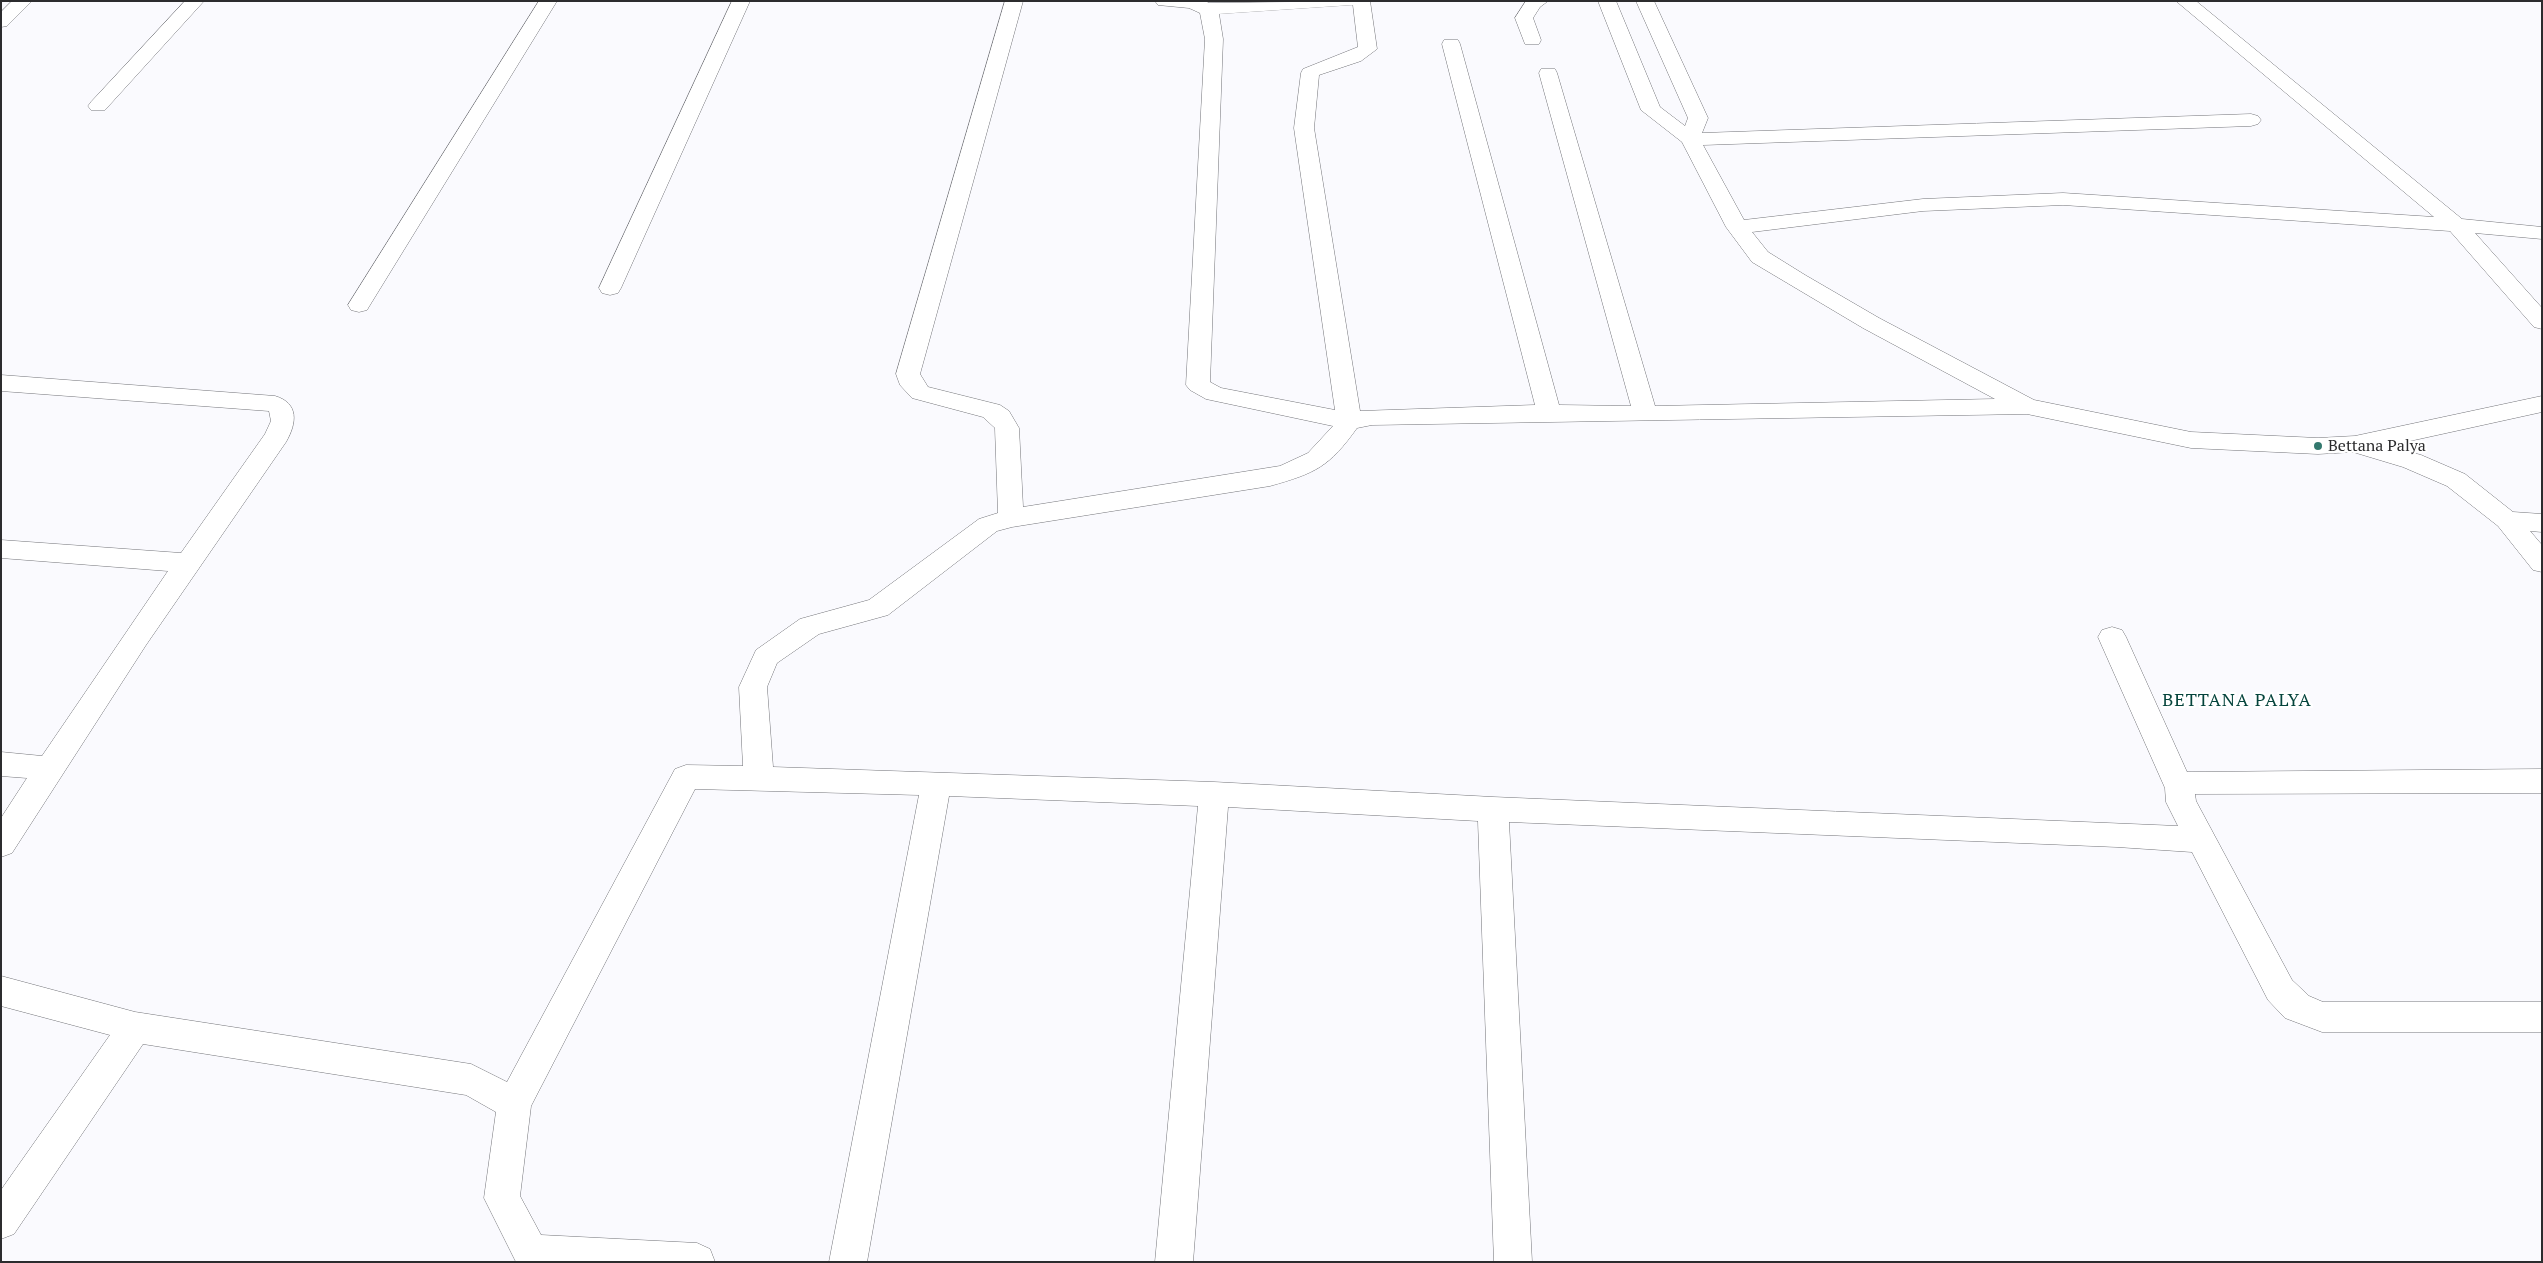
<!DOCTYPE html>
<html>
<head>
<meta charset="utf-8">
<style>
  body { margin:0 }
  #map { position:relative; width:2543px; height:1263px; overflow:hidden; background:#fafafe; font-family:"PT Serif",serif }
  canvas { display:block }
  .frame { position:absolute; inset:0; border:2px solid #2c2c2e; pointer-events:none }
</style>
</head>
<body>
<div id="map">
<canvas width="2543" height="1263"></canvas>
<div class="frame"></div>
</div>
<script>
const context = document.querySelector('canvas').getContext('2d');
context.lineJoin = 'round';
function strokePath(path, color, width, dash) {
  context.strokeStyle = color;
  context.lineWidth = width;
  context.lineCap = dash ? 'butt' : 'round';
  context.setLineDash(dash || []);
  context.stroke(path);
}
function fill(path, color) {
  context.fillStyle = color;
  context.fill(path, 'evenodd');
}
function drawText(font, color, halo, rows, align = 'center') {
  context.font = font + ' "PT Serif",serif';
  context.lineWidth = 4.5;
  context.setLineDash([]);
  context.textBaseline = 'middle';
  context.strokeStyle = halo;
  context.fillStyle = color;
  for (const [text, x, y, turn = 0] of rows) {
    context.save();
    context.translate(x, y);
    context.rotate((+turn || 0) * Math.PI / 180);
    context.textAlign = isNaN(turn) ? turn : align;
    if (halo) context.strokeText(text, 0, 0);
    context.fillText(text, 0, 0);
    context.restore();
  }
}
const minor = new Path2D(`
  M12,1H32L7,26L1,27V12Z
  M185,1H204L105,110H91L88,106L91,102Z
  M539,1H557L370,305L367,310L359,312L351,310L348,305Z
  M732,1H750L621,288L618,293L610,295L602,293L599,288Z
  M1005,1H1023L920,374L928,387L1000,405L1009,411L1019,428L1023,507L1280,466L1308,453L1333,426L1206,399L1190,390L1186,385L1205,39L1200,13L1189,8L1158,5L1155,1H1205L1209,3L1370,1L1377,49L1361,61L1319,75L1314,128L1360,411L1535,405L1442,44L1444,40H1458L1460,44L1559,405L1631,406L1539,73L1541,69H1555L1557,73L1655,406L1995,399L1863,328L1752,262L1726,227L1682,142L1641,110L1598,1H1616L1660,107L1685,126L1688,118L1636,1H1654L1708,118L1702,133L2251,114L2258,116L2261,120L2258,124L2251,126L1703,145L1744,220L1923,199L2063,193L2434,217L2176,1H2196L2462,219L2542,227V239L2475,233L2542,308V329L2534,327L2450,231L2063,205L1923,211L1752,232L1768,252L1805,275L1879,318L2034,400L2191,432L2318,438L2355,436L2542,396V412L2387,446L2421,455L2465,474L2513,512L2542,514V532L2530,531L2542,545V572L2533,570L2498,526L2447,486L2403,467L2353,452L2318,454L2191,448L2027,414L1372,425L1357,428C1329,467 1316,473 1270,486L1012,527L997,531L888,615L819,634L777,663L767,687L773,767L1214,782L1493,797L2178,826L2166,802L2165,788L2098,637L2102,630L2112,627L2122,630L2126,637L2187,772L2542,769V793L2195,794L2196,801L2292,980L2309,996L2323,1002H2542V1032H2322L2285,1018L2268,1000L2192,852L2117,847L1509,822L1532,1262H1494L1478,821L1228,807L1193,1262H1155L1198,806L949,796L867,1262H829L919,795L695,789L531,1106L520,1196L541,1235L697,1243L710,1249L715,1262H516L484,1198L496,1112L466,1095L143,1044L14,1234L1,1239V1190L110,1035L1,1006V976L135,1012L471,1064L507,1082L675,769L686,765L743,766L739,687L756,650L800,619L869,600L979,519L998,513L995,428L983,417L912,398L900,385L896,374ZM1353,5L1358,47L1303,69L1301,73L1294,128L1335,410L1221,388L1210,382L1223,39L1219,14Z
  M1526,1H1548L1540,7L1533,18L1541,40L1539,44H1525L1515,18Z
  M1,375L275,396C299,403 297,423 286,442L146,645L12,853L1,857V818L27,778L1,776V752L42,756L168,571L1,558V540L181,553L265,434L271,421L269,411L1,391Z`);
const markers = [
  [2318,446,5,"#33786e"]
];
const poiNames = [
  ["Bettana Palya",2328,446]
];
const neighbourhoodNames = [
  ["BETTANA PALYA",2237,701]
];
strokePath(minor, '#737479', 1);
fill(minor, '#fff');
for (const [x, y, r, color] of markers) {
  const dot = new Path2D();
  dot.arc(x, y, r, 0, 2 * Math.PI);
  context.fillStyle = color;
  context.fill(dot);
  strokePath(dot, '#fff', 2);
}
drawText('16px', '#2c2c2e', '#fff', poiNames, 'left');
context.letterSpacing = '1px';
drawText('18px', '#05443c', '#fff', neighbourhoodNames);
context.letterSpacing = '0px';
</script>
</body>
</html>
